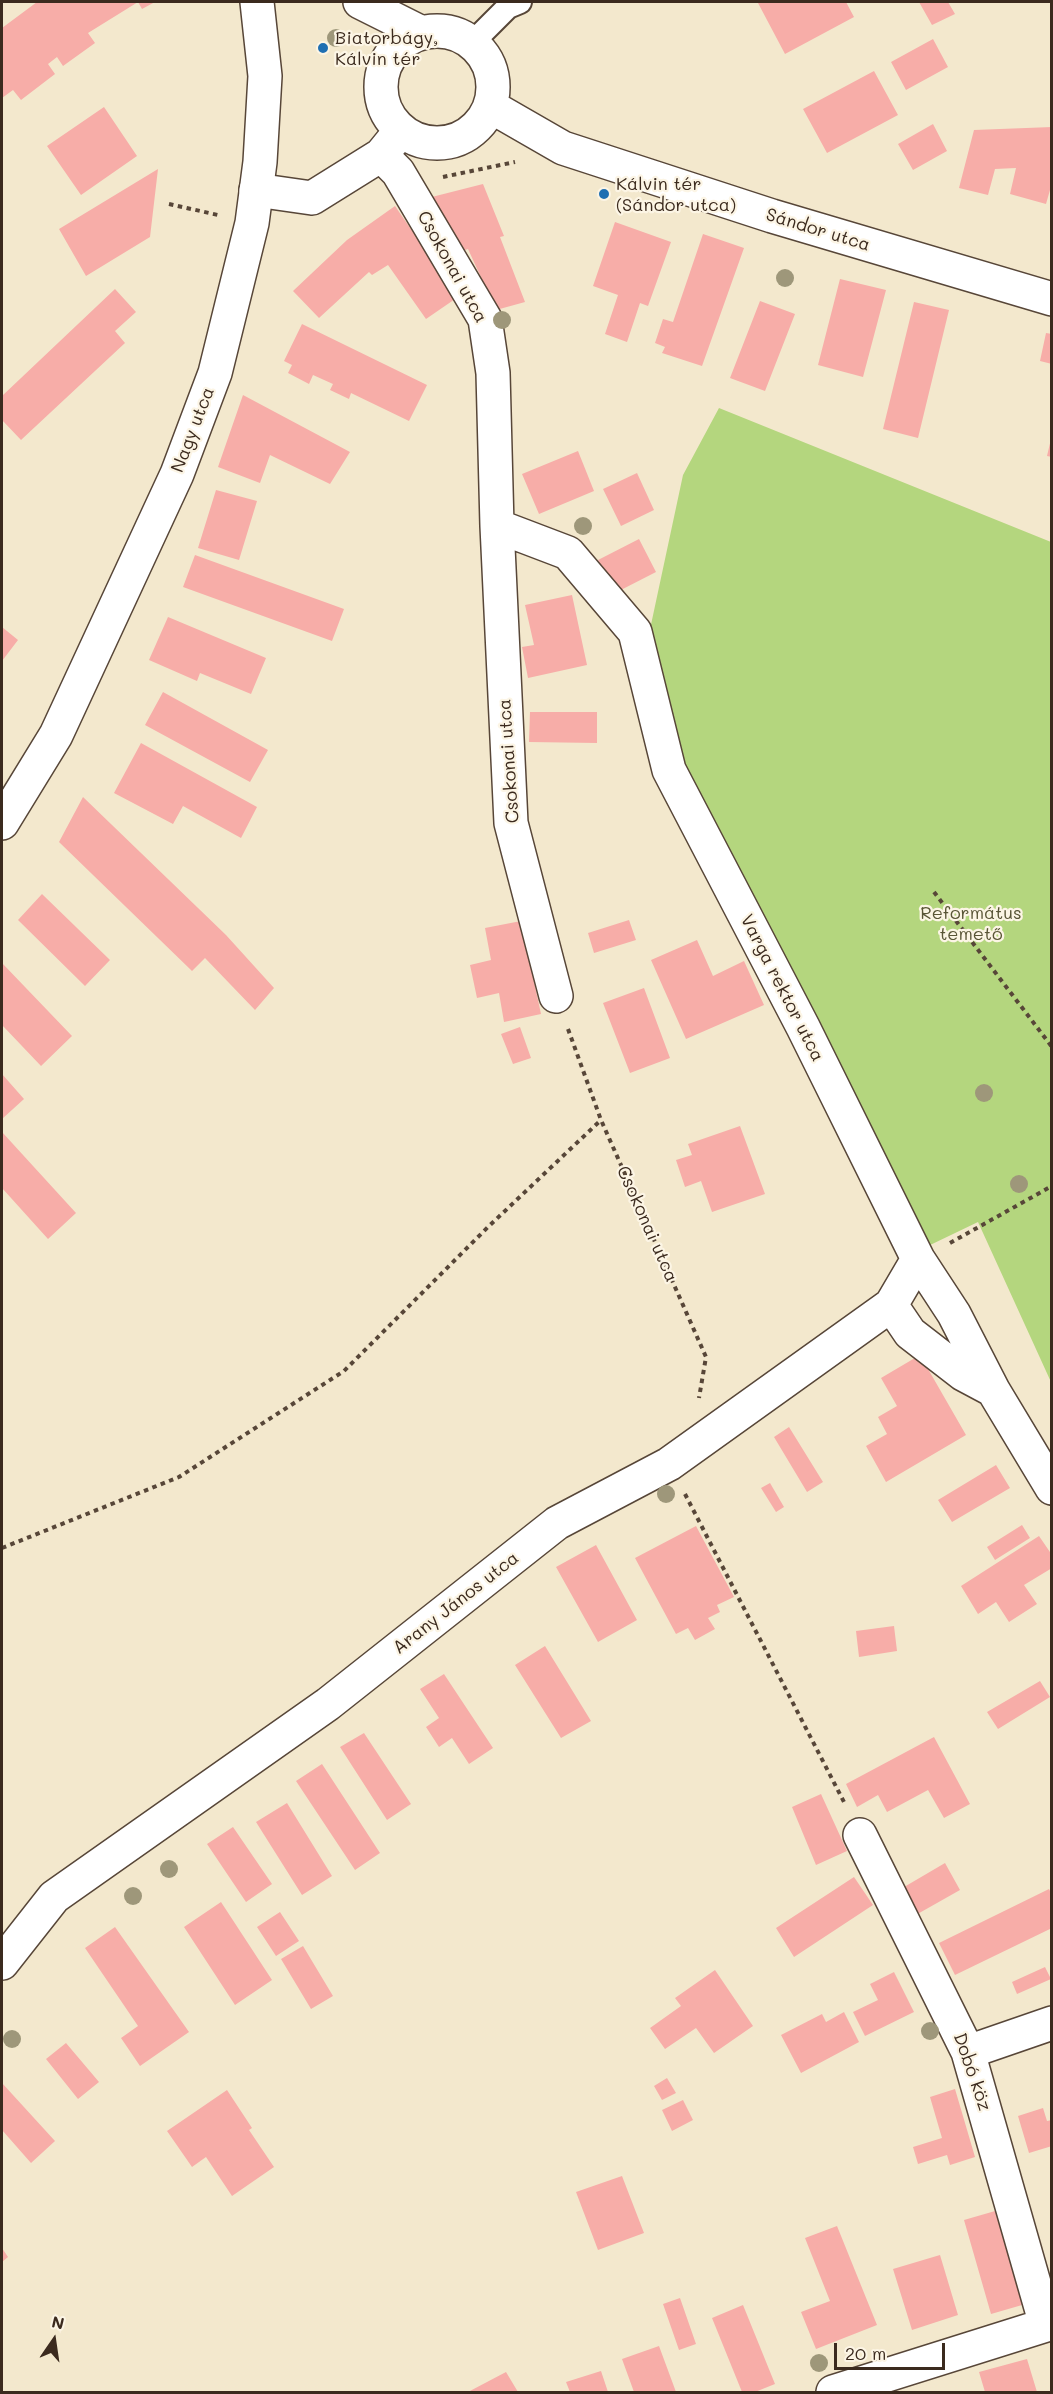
<!DOCTYPE html>
<html>
<head>
<meta charset="utf-8">
<style>
  body { margin:0 }
  #map { position:relative; width:1053px; height:2394px; overflow:hidden; background:#f3e8cd; font-family:Mali,sans-serif }
  canvas { display:block }
  .frame { position:absolute; inset:0; border:3px solid #3b2a1e; pointer-events:none }
  .north { position:absolute; left:24px; top:2310px; width:60px; height:60px; -webkit-text-stroke:4px #fcf5e5; paint-order:stroke; rotate:13deg; font-size:16px; font-weight:700; line-height:24px; text-align:center; color:#3b2a1e }
  .north::after { content:''; display:block; margin:auto; width:21px; height:27px; background:#3b2a1e; clip-path:polygon(50% 0,100% 100%,50% 72%,0 100%) }
  .scale { position:absolute; left:834px; top:2343px; width:111px; height:27px; box-sizing:border-box; border:3px solid #3b2a1e; border-top:0; padding-left:8px; font-size:18px; line-height:21px; white-space:nowrap; color:#3b2a1e; -webkit-text-stroke:4px #fcf5e5; paint-order:stroke }
</style>
</head>
<body>
<div id="map">
<canvas width="1053" height="2394"></canvas>
<div class="frame"></div>
<div class="north">N</div>
<div class="scale">20 m</div>
</div>
<script>
const context = document.querySelector('canvas').getContext('2d');
context.lineJoin = 'round';
function fill(path, color) {
  context.fillStyle = color;
  context.fill(path, 'evenodd');
}
function strokePath(path, color, width, dash) {
  context.strokeStyle = color;
  context.lineWidth = width;
  context.lineCap = dash ? 'butt' : 'round';
  context.setLineDash(dash || []);
  context.stroke(path);
}
function drawText(font, color, halo, rows, align = 'center') {
  context.font = font + ' Mali,sans-serif';
  context.lineWidth = 4.5;
  context.setLineDash([]);
  context.textBaseline = 'middle';
  context.strokeStyle = halo;
  context.fillStyle = color;
  for (const [text, x, y, turn = 0] of rows) {
    context.save();
    context.translate(x, y);
    context.rotate((+turn || 0) * Math.PI / 180);
    context.textAlign = isNaN(turn) ? turn : align;
    if (halo) context.strokeText(text, 0, 0);
    context.fillText(text, 0, 0);
    context.restore();
  }
}
const green = new Path2D(`
  M719,408L1051,542V1382L978,1222L926,1247L677,759L649,634L683,475Z`);
const building = new Path2D(`
  M37,2H155L142,9L138,2L88,33L95,43L63,66L57,57L48,64L55,74L21,100L13,90L2,98V28Z
  M761,2H846L854,17L785,54L758,3Z
  M919,2H948L955,14L932,25Z
  M933,39L948,67L906,90L891,62Z
  M874,71L898,115L827,153L803,109Z
  M104,107L137,156L81,195L47,146Z
  M933,124L947,151L913,170L898,144Z
  M1052,127V183L1046,204L1010,194L1016,168L995,169L988,195L959,188L974,130Z
  M158,169L150,237L86,276L59,229Z
  M483,184L504,236L500,237L525,302L496,310L468,249L462,251L420,200Z
  M395,206L458,297L426,319L388,265L372,275L369,272L319,318L293,291L347,240Z
  M615,222L671,242L648,306L640,303L627,342L605,334L618,295L593,286Z
  M703,234L744,248L702,366L662,353L665,347L655,343L663,319L673,322Z
  M840,279L886,290L863,377L818,365Z
  M115,289L136,312L115,331L125,343L21,440L2,420V396Z
  M760,301L795,314L765,391L730,378Z
  M914,302L949,310L918,438L883,429Z
  M302,324L427,385L409,421L351,393L349,399L330,390L333,384L313,375L309,384L288,373L292,365L284,361Z
  M1046,333L1052,334V364L1040,361Z
  M243,395L350,452L330,484L270,455L260,483L218,467Z
  M1051,439H1052V457L1047,456Z
  M578,451L594,491L539,514L522,474Z
  M637,473L654,510L621,526L603,489Z
  M216,490L257,501L239,560L198,548Z
  M639,539L656,572L615,593L598,560Z
  M195,555L344,609L332,641L183,587Z
  M572,595L587,665L528,678L522,647L534,645L525,605Z
  M168,617L266,658L251,694L200,673L197,681L149,660Z
  M2,627L18,640L2,661Z
  M163,692L268,750L250,782L145,725Z
  M530,712H597V743L529,742Z
  M141,743L257,807L241,838L183,806L173,824L114,793Z
  M83,797L226,935L274,988L255,1010L205,958L192,971L59,842Z
  M42,894L110,960L85,986L18,920Z
  M629,920L636,940L594,953L588,933Z
  M521,921L541,1014L504,1022L499,993L477,998L470,965L491,960L485,928Z
  M697,940L713,976L744,961L764,1005L686,1039L651,960Z
  M2,963L72,1036L41,1066L2,1025Z
  M644,988L670,1058L630,1073L603,1003Z
  M520,1027L531,1058L513,1064L501,1034Z
  M2,1074L24,1099L2,1119Z
  M740,1126L765,1194L712,1212L701,1181L685,1187L676,1160L692,1155L688,1144Z
  M2,1132L76,1213L48,1239L2,1188Z
  M920,1355L966,1435L886,1482L866,1446L887,1434L878,1417L897,1406L881,1378Z
  M789,1427L823,1482L807,1492L774,1437Z
  M996,1465L1010,1488L952,1522L938,1500Z
  M770,1483L784,1507L776,1512L761,1488Z
  M1022,1525L1030,1538L995,1560L987,1547Z
  M696,1526L734,1597L717,1605L720,1612L708,1618L715,1629L695,1640L688,1628L676,1634L635,1558Z
  M1039,1536L1052,1555V1568L1024,1585L1037,1604L1009,1622L996,1602L978,1614L961,1586Z
  M596,1545L637,1620L598,1642L556,1567Z
  M894,1626L897,1651L859,1657L856,1631Z
  M545,1646L591,1721L561,1738L515,1665Z
  M444,1674L493,1748L469,1764L452,1738L439,1747L426,1727L439,1718L420,1689Z
  M1040,1681L1050,1697L998,1729L987,1712Z
  M364,1733L411,1804L387,1820L340,1747Z
  M934,1737L970,1804L944,1818L928,1790L887,1812L878,1795L857,1807L846,1784Z
  M322,1764L380,1853L355,1870L296,1781Z
  M821,1794L847,1851L816,1865L792,1807Z
  M287,1803L332,1876L302,1895L256,1822Z
  M233,1827L272,1884L246,1902L207,1844Z
  M945,1863L960,1890L914,1916L899,1890Z
  M854,1877L873,1905L794,1957L776,1928Z
  M1049,1889L1052,1895V1928L955,1975L939,1943Z
  M221,1902L272,1980L235,2005L184,1927Z
  M280,1912L299,1941L276,1956L257,1927Z
  M115,1927L189,2032L140,2066L121,2038L138,2026L85,1948Z
  M303,1946L333,1996L311,2009L281,1959Z
  M1045,1967L1051,1979L1017,1994L1012,1982Z
  M715,1970L753,2026L714,2053L696,2028L665,2049L650,2028L681,2006L675,1998Z
  M894,1972L914,2012L865,2036L853,2012L878,2000L870,1984Z
  M844,2012L859,2042L801,2073L781,2035L822,2014L826,2022Z
  M66,2043L99,2082L78,2099L46,2059Z
  M667,2078L676,2093L662,2100L654,2086Z
  M2,2083L55,2141L31,2163L2,2130Z
  M955,2089L975,2157L950,2165L947,2155L918,2164L913,2147L942,2138L930,2097Z
  M227,2090L252,2128L249,2130L274,2167L232,2196L206,2157L192,2167L167,2131Z
  M683,2100L693,2120L672,2131L662,2110Z
  M1043,2108L1047,2121L1052,2120V2146L1029,2153L1018,2116Z
  M622,2176L644,2233L598,2250L576,2192Z
  M1002,2209L1029,2303L991,2314L964,2220Z
  M837,2226L877,2325L816,2349L801,2312L830,2301L805,2238Z
  M2,2248L8,2257L2,2262Z
  M940,2255L958,2315L912,2330L893,2269Z
  M680,2298L696,2344L679,2350L663,2304Z
  M743,2305L775,2384L755,2392H742L712,2318Z
  M659,2346L676,2392H634L622,2359Z
  M1027,2359L1037,2392H985L979,2372Z
  M601,2371L608,2392H570L566,2382Z
  M506,2372L518,2392H468Z`);
const path = new Path2D(`
  M443,177L515,162
  M169,204L218,215
  M934,892L1052,1047
  M568,1029L601,1120L706,1357L699,1398
  M950,1243L1052,1186
  M685,1494L845,1804
  M2,1548L179,1477L344,1371L488,1227L601,1120`);
const lane = new Path2D(`
  M472,43L508,7L520,2`);
const street = new Path2D(`
  M360,2L422,33
  M381 87a56 56 0 1 1 112 0a56 56 0 1 1-112 0Z
  M490,106L563,148L772,216L1052,299
  M381,155L398,172L485,319L493,373L497,526L511,823L556,996
  M256,190L312,198L381,155L394,139
  M497,526L568,553L635,632L669,770L803,1027L918,1259L954,1314L993,1390L1052,1488
  M891,1305L910,1333L963,1374L993,1390
  M2,1963L54,1897L328,1704L557,1523L669,1464L891,1305L918,1259
  M968,2052L1052,2023
  M833,2392L1046,2325L968,2052L860,1835`);
const secondary = new Path2D(`
  M2,823L56,735L177,474L215,373L252,223L260,162L265,76L257,2`);
const trees = [
  [336,38],
  [785,278],
  [502,320],
  [583,526],
  [984,1093],
  [1019,1184],
  [666,1494],
  [169,1869],
  [133,1896],
  [930,2031],
  [12,2039],
  [819,2363]
];
const markers = [
  [323,48,6,"#1f6fb2"],
  [604,194,6,"#1f6fb2"]
];
const poiNames = [
  ["Biatorbágy,",335,38],
  ["Kálvin tér",335,59],
  ["Kálvin tér",616,184],
  ["(Sándor utca)",616,205]
];
const streetNames = [
  ["Sándor utca",818,230,17],
  ["Csokonai utca",452,267,61],
  ["Nagy utca",193,430,-69],
  ["Csokonai utca",509,761,-94],
  ["Varga rektor utca",782,988,63],
  ["Csokonai utca",647,1224,66],
  ["Arany János utca",456,1603,-38],
  ["Dobó köz",972,2072,71]
];
const parkNames = [
  ["Református",971,913],
  ["temető",971,934]
];
fill(green, '#b4d67e');
fill(building, '#f7ada8');
strokePath(lane, '#574638', 26);
strokePath(street, '#574638', 36);
strokePath(secondary, '#574638', 36);
strokePath(path, '#574638', 4, [4.5, 4.5]);
strokePath(lane, '#fff', 22);
strokePath(street, '#fff', 33);
strokePath(secondary, '#fff', 33);
context.fillStyle = '#9e977a';
for (const [x, y] of trees) {
  context.beginPath();
  context.arc(x, y, 9, 0, 2 * Math.PI);
  context.fill();
}
for (const [x, y, r, color] of markers) {
  const dot = new Path2D();
  dot.arc(x, y, r, 0, 2 * Math.PI);
  context.fillStyle = color;
  context.fill(dot);
  strokePath(dot, '#fcf5e5', 2);
}
drawText('18px', '#3b2a1e', '#fcf5e5', poiNames, 'left');
drawText('18px', '#3b2a1e', '#fcf5e5', streetNames);
drawText('18px', '#595536', '#fcf5e5', parkNames);
</script>
</body>
</html>
